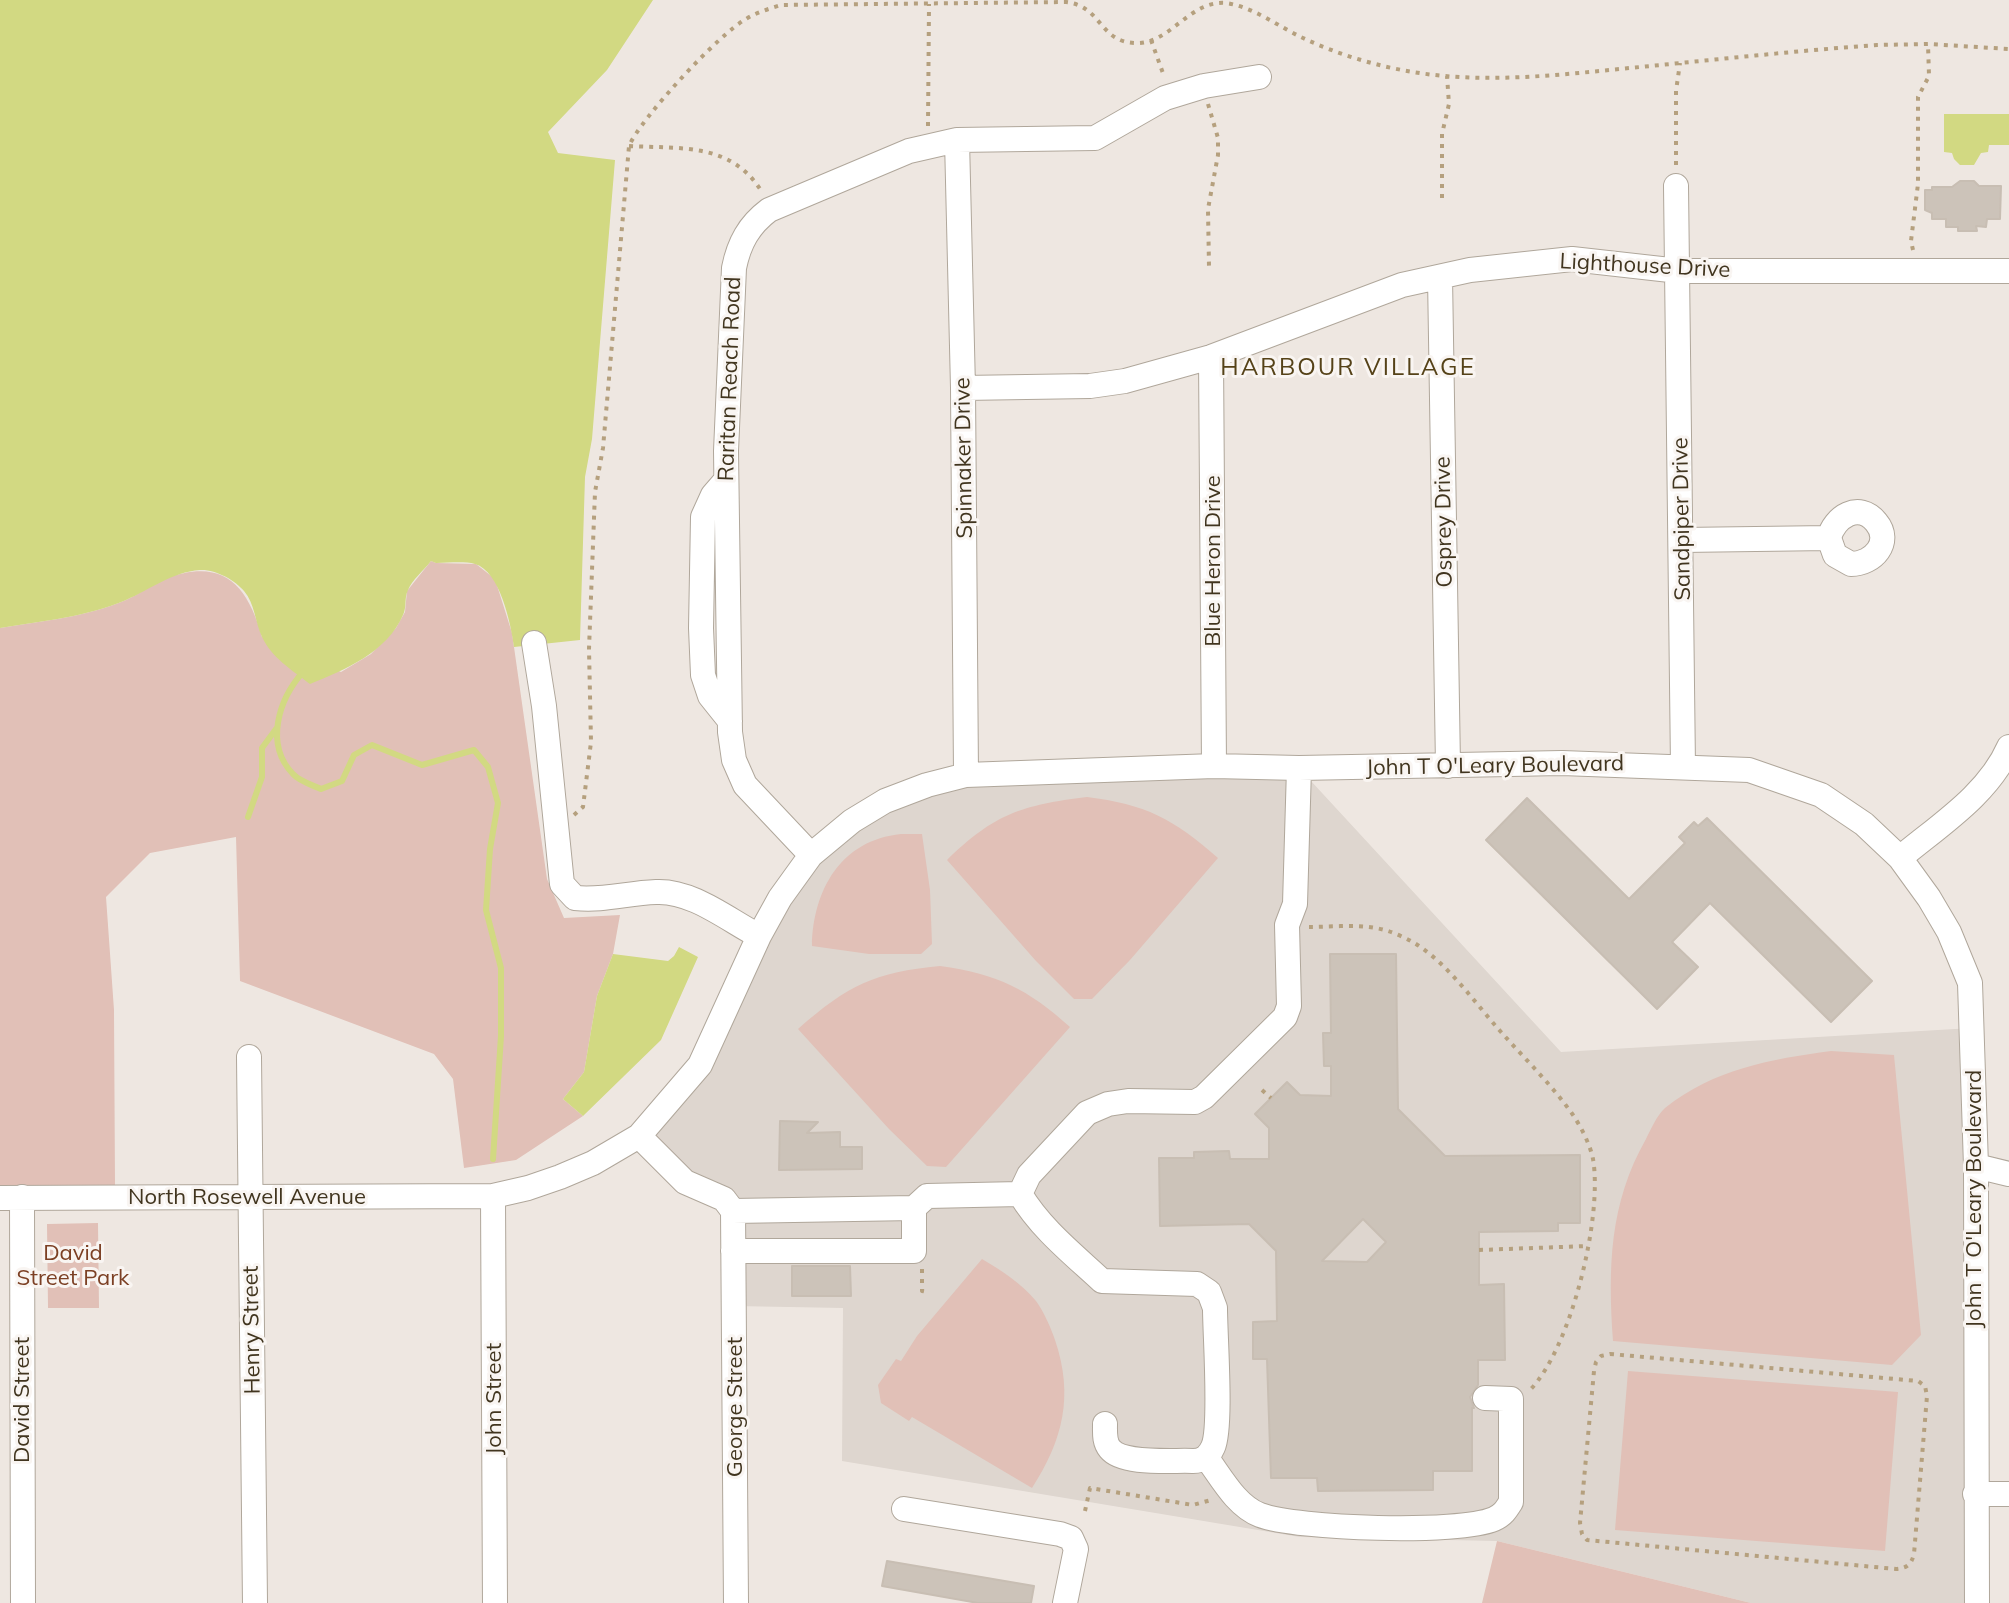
<!DOCTYPE html>
<html>
<head>
<meta charset="utf-8">
<style>
  body { margin:0 }
  canvas { display:block; background:#eee7e1 }
</style>
</head>
<body>
<canvas width="2009" height="1603"></canvas>
<script>
const context = document.querySelector('canvas').getContext('2d');
context.lineJoin = 'round';
function fill(path, color) {
  context.fillStyle = color;
  context.fill(path, 'evenodd');
}
function strokePath(path, color, width, dash) {
  context.strokeStyle = color;
  context.lineWidth = width;
  context.lineCap = dash ? 'butt' : 'round';
  context.setLineDash(dash || []);
  context.stroke(path);
}
function drawText(font, color, halo, rows, align = 'center') {
  context.font = font + ' Mulish,sans-serif';
  context.lineWidth = 6;
  context.setLineDash([]);
  context.textBaseline = 'middle';
  context.strokeStyle = halo;
  context.fillStyle = color;
  for (const [text, x, y, turn = 0] of rows) {
    context.save();
    context.translate(x, y);
    context.rotate((+turn || 0) * Math.PI / 180);
    context.textAlign = isNaN(turn) ? turn : align;
    if (halo) context.strokeText(text, 0, 0);
    context.fillText(text, 0, 0);
    context.restore();
  }
}
const built = new Path2D(`
  M1299,768L1561,1052L1972,1028L1977,1603H1751L1497,1541L1300,1537L842,1461L843,1308L734,1306L732,1210L639,1136L700,1064L811,855L927,785Z`);
const green = new Path2D(`
  M431,561L436,563L476,564L495,579L512,633L547,879L564,918L620,915L613,954L597,996L584,1072L563,1099L583,1116L516,1160L464,1168L453,1079L434,1054L240,981L236,837L150,853L106,897L114,1010L115,1185L0,1186V628C42,621 87,617 126,600C140,594 151,584 164,579C222,557 247,583 262,637L341,672L371,654L396,628L405,612L407,591Z
  M1087,797C1145,804 1174,819 1218,858L1130,960L1092,999H1074L1036,961L947,860C994,814 1022,805 1087,797Z
  M901,834H922L930,890L932,944L921,954H869L812,946C813,890 841,840 901,834Z
  M940,966C997,974 1028,989 1070,1027L946,1167L927,1166L889,1129L798,1029C848,985 875,972 940,966Z
  M1831,1051L1894,1055L1921,1335L1892,1365L1613,1341C1608,1268 1609,1204 1646,1139C1651,1129 1657,1115 1665,1108C1714,1069 1771,1059 1831,1051Z
  M98,1223L99,1308H48L47,1224Z
  M982,1259C1002,1271 1021,1283 1036,1301C1044,1312 1051,1328 1055,1340C1074,1396 1063,1440 1032,1488L912,1417L909,1421L881,1403L878,1385L896,1359L901,1361L917,1336Z
  M1628,1371L1898,1392L1885,1551L1615,1530Z
  M1497,1541L1751,1603H1482Z`);
const water = new Path2D(`
  M0,0H653L607,70L548,132L558,153L615,160L592,439L585,477L580,640L514,647C511,624 500,571 475,564C464,561 448,563 436,563L431,561C424,570 412,580 408,590C404,598 407,607 403,615C387,652 345,670 310,684C292,670 272,658 262,637C255,622 255,604 244,591C235,580 215,569 200,570C172,572 151,589 126,600C87,617 42,621 0,628Z
  M1944,114H2009V145H1989L1988,152L1981,153L1974,165H1960L1954,159L1952,153L1944,152Z
  M679,947L698,957L661,1040L583,1116L563,1099L584,1072L597,996L613,954L668,961L674,956Z`);
const stream = new Path2D(`
  M303,672C279,699 264,744 293,774C299,781 312,785 321,789L342,781L354,755L372,745L422,765L474,750L488,767L498,803L490,849L486,910L501,968V1036L493,1159
  M248,817L262,777V748L276,729`);
const building = new Path2D(`
  M1960,181H1974L1979,186H2001L2000,219H1987L1986,227L1976,226L1977,231H1958V227H1946V219H1932V213L1925,210V190H1932V187H1952Z
  M1527,798L1629,899L1685,843L1679,837L1694,822L1698,826L1707,818L1872,981L1831,1022L1710,903L1672,942L1698,967L1657,1009L1486,840Z
  M1330,954H1396L1398,1109L1445,1156L1580,1155V1223H1558V1231L1479,1232V1285L1504,1284L1505,1360H1478V1385L1470,1397L1474,1408H1472V1471H1433V1490L1318,1491L1317,1478H1271L1267,1359H1253V1322L1277,1321L1276,1251L1249,1224L1160,1226L1159,1158H1194V1152L1229,1151L1230,1159H1269V1128L1255,1114L1287,1082L1300,1095L1331,1096V1066H1324L1323,1033H1331ZM1363,1219L1386,1242L1367,1262L1322,1261Z
  M780,1121L818,1122L807,1133L840,1132V1147H862V1169L779,1170Z
  M792,1266H850L851,1296H792Z
  M887,1561L1034,1586L1031,1603H978L882,1586Z`);
const path = new Path2D(`
  M1151,40L1164,76
  M1208,104L1218,138V155L1208,209L1209,267
  M928,126L929,4
  M629,146C681,149 731,142 762,192
  M1676,165V91L1680,63
  M1442,198V134L1449,104L1447,76
  M1913,250L1911,241L1918,184V97L1929,76L1928,44
  M574,815L583,807L591,742L589,649L595,492L603,448L629,146C641,118 719,34 746,19C757,12 769,9 781,5L1066,2C1102,6 1099,42 1135,43C1170,45 1189,0 1226,3C1254,7 1279,27 1303,38C1337,54 1376,66 1413,72C1485,84 1557,75 1630,68C1712,60 1794,51 1877,45L1928,44L2009,49
  M1309,927C1335,927 1363,923 1388,931C1397,934 1408,939 1416,944C1449,965 1475,1003 1501,1032C1525,1059 1552,1085 1573,1115C1581,1127 1590,1144 1593,1159C1603,1217 1571,1348 1530,1390
  M1262,1090L1271,1098
  M1479,1250L1587,1246
  M922,1269V1291L927,1292
  M1610,1354L1918,1381L1925,1386L1927,1396L1914,1554C1911,1565 1907,1568 1896,1569L1587,1540L1582,1534L1580,1523L1594,1371L1596,1362L1601,1356Z
  M1085,1511L1090,1488L1193,1505L1211,1500`);
const minor = new Path2D(`
  M957,140L963,388L966,775
  M1676,186L1683,767
  M1440,277L1448,766
  M1211,357L1214,766
  M963,388L1090,386L1125,381L1211,357L1402,285L1470,270L1572,259L1679,271H2009
  M726,480L713,495L703,517L701,628L703,675L710,696L730,721
  M1682,540L1829,538L1835,555L1851,564C1873,564 1893,542 1876,522C1859,501 1834,517 1829,538
  M534,643L544,706L562,884L575,898C604,901 627,893 656,892C692,890 728,920 759,936
  M811,855L745,785L734,760L730,732L726,451L734,268C739,243 749,225 769,210L909,151L957,140L1095,138L1165,98L1204,86L1259,77
  M1900,858C1938,826 1988,795 2009,747
  M249,1057L255,1603
  M639,1136L685,1182L724,1199L733,1211
  M1976,1166L2009,1174
  M1020,1194L1029,1175L1087,1113L1108,1104L1128,1101L1195,1102L1204,1097L1285,1017L1289,1006L1287,925L1295,904L1299,768
  M1020,1194C1041,1229 1073,1254 1102,1281L1197,1284L1209,1292L1215,1308C1215,1336 1222,1427 1213,1447C1209,1456 1203,1461 1193,1461C1173,1460 1123,1465 1110,1449C1104,1442 1105,1433 1105,1424
  M493,1196L495,1603
  M22,1197L23,1603
  M0,1198L493,1196L528,1188L560,1177L593,1163L639,1136L700,1065L759,936L780,898L811,855L852,821L885,801L927,785L966,775L1214,766L1299,768L1562,763L1749,770L1821,795L1864,824L1900,858L1929,898L1949,932L1970,983L1976,1166L1977,1603
  M733,1211L736,1603
  M733,1211L914,1208L927,1196L1020,1194
  M733,1251H914V1208
  M1206,1457C1221,1477 1236,1506 1260,1515C1297,1529 1459,1534 1494,1519C1503,1515 1506,1510 1511,1502V1399L1485,1398
  M1975,1494H2009
  M904,1509L1060,1534L1071,1538L1076,1549L1065,1603`);
const streetNames = [
  ["Lighthouse Drive",1645,266,3],
  ["Raritan Reach Road",730,379,-88],
  ["Spinnaker Drive",964,458,-91],
  ["Sandpiper Drive",1682,519,-91],
  ["Osprey Drive",1444,522,-91],
  ["Blue Heron Drive",1213,561,-90],
  ["John T O'Leary Boulevard",1495,766,-1],
  ["North Rosewell Avenue",247,1197],
  ["John T O'Leary Boulevard",1974,1199,-90],
  ["Henry Street",252,1330,-91],
  ["John Street",494,1399,-90],
  ["David Street",22,1400,-90],
  ["George Street",735,1407,-90]
];
const parkNames = [
  ["David",73,1253],
  ["Street Park",73,1278]
];
const neighbourhoodNames = [
  ["HARBOUR VILLAGE",1348,368]
];
fill(built, '#ded6cf');
fill(green, '#e1c0b7');
fill(water, '#d2d982');
strokePath(stream, '#d2d982', 6);
fill(building, '#ccc3b9');
strokePath(building, '#c8beb3', 2);
strokePath(minor, '#b0a79b', 26);
strokePath(path, '#b5a07e', 4, [4, 6]);
strokePath(minor, '#fff', 24);
drawText('22px', '#41351f', '#f9f5f2', streetNames);
drawText('22px', '#7c4024', '#f9f5f2', parkNames);
context.letterSpacing = '2px';
drawText('24px', '#554218', '#f9f5f2', neighbourhoodNames);
context.letterSpacing = '0px';
</script>
</body>
</html>
